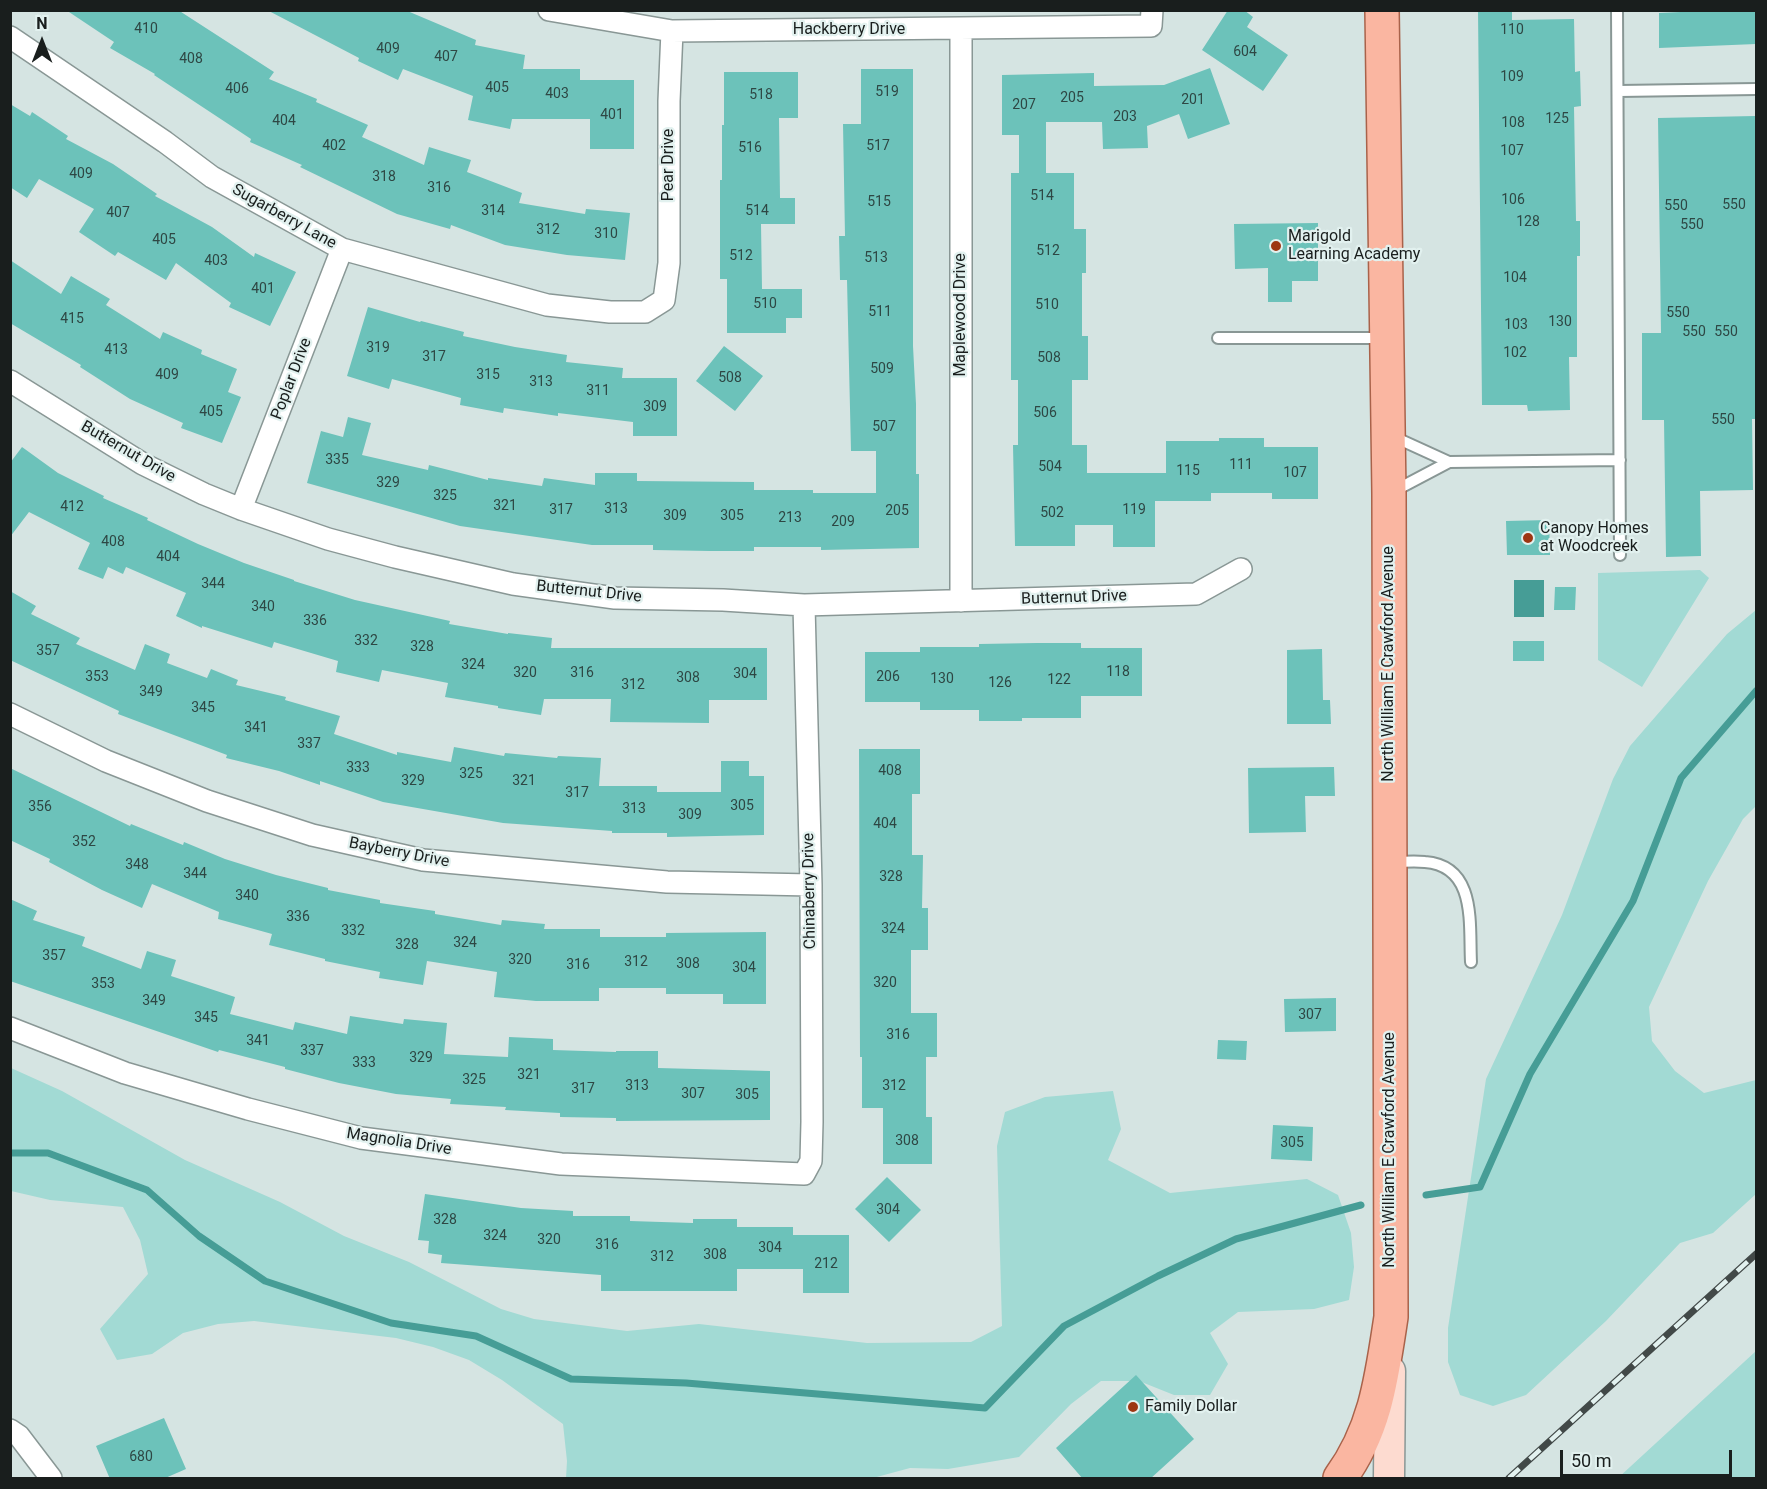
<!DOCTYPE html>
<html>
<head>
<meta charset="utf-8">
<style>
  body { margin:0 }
  #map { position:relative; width:1767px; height:1489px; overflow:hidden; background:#d5e4e2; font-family:Roboto,sans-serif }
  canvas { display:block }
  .frame { position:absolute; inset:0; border:12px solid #191e1d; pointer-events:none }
  .north { position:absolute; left:12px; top:12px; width:60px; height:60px; -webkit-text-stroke:4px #e2f1ef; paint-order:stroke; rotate:0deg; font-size:16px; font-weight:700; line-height:24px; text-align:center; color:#191e1d }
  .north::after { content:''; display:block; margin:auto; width:21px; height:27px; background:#191e1d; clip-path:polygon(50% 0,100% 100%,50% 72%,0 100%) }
  .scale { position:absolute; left:1560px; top:1450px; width:172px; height:27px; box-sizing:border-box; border:3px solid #191e1d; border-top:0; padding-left:8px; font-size:18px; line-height:21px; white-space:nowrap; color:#191e1d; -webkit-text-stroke:4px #e2f1ef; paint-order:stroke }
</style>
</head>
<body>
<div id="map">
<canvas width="1767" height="1489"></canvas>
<div class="frame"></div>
<div class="north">N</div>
<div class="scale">50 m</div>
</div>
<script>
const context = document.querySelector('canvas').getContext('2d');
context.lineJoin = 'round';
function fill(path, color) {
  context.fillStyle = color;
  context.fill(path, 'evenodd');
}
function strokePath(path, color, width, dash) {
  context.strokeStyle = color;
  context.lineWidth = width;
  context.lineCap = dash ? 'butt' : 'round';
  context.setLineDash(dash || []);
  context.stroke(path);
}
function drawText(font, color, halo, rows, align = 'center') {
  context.font = font + ' Roboto,sans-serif';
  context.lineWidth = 4.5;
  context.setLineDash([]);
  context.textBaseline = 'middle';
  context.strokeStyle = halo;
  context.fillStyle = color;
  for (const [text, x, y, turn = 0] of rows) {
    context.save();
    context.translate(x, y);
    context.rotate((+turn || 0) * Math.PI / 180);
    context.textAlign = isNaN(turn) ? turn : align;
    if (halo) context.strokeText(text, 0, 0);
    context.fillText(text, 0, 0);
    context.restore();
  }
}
const green = new Path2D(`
  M1700,570L1709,578L1642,687L1598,660V573Z
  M1756,610V806L1743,819L1708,881L1649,1007L1652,1041L1675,1071L1704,1093L1756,1080V1194L1713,1233L1680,1243L1606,1321L1526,1395L1493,1406L1460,1395L1448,1362V1328L1486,1079L1562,915L1613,779L1630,746L1727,634Z
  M11,1068L62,1091L185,1160L280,1202L344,1236L409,1262L501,1309L534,1319L627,1331L699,1324L867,1343L971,1342L1002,1326L997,1146L1005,1112L1045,1097L1113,1091L1121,1129L1108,1160L1170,1193L1307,1179L1338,1195L1351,1233L1354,1267L1349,1300L1314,1309L1238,1312L1210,1333L1228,1364L1210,1395H1174L1139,1381H1101L1071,1404L1019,1457L948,1469L910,1468L873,1478H566L567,1461L563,1424L502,1380L469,1360L433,1347L396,1338L254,1321L218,1324L183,1333L152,1354L117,1360L100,1329L148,1274L140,1240L123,1207L50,1200L11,1191Z
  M1756,1351V1478H1618Z`);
const water = new Path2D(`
  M1514,580H1544V617H1514Z`);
const stream = new Path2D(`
  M10,1153H48L147,1190L199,1236L265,1281L391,1323L476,1336L571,1379L686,1383L985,1408L1064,1326L1158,1276L1236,1239L1361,1205
  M1426,1195L1480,1187L1530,1074L1633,901L1681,778L1756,691`);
const building = new Path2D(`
  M66,10H178L274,72L269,79L317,99L316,102L368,125L362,137L424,165L429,147L471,160L467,172L522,193L519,203L585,214L586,209L630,213L625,260L567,255L505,245L451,225L450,229L397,214L300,167L302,165L250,142L251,139L154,75L155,74L110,48L114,42Z
  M267,10H405L476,40L475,45L525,55L523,69H580V80H634V149H590V119H512L510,129L468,120L473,96L403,69L398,80L358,61L359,58Z
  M1228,10H1244L1253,17L1247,27L1288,55L1263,91L1202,50Z
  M1478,10H1512V20L1574,19L1575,72L1580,71L1581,106L1574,107L1576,221H1580V256H1577V357H1569L1570,410L1528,411L1527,405H1482Z
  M1723,10H1756V44L1659,48V13Z
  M1210,68L1230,124L1188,139L1179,114L1147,126L1148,148L1103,149L1102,122H1046V173H1074V229H1086V273H1082V336H1088V380H1072V445H1087V473H1166V441H1219V438H1264V447H1318V499H1272V493H1211V501H1155V547H1113V525H1075V546H1015L1013,445H1018V380H1011V173H1019V135H1002V75L1094,73V86L1164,85Z
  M861,69H913V346L916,404V474H919V548L821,550V547H754V551H710L653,550V545H592L460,526L307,483L321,431L343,437L348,417L371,423L362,455L428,470L429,465L488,480V478L542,486L544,478L595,485V473H637V481L754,482V490H813V493H876V451H851L847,280H840L839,236H845L843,124H861Z
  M724,72H798V118H779L780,198H795V224H761L762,289H802V318H786V333H727V279H720V180H722V125H724Z
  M10,104L30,116L32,112L68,136L66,139L113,164L157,194L155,196L212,227L254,257L255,253L296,272L270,326L229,307L231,303L176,263L166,280L118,252L115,256L79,232L94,209L39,179L27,198L10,187Z
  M1755,116L1756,419H1752L1753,490L1700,491L1701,556L1666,557L1664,420H1642V333H1661L1658,118Z
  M1318,223V281H1292V302H1268V268L1235,269L1234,224Z
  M10,260L61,294L71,276L110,299L106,305L160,339L163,332L202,350L201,354L237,369L228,392L241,397L222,443L181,428L183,423L130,399L80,367L81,365L10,323Z
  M368,307L420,322L421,321L464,332L463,336L515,347L567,355L566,362L623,368L622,378H677V436H633V422L558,413V416L504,408L503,413L460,405L461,398L392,379L389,389L347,376Z
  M724,346L763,376L735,411L696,381Z
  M22,447L58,473L104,496L103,498L148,518L147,520L198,544L244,563L294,580V581L355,600L450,621L449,624L508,634V633L552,638L551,648H767V700H709V723L610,722L611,699H544L541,715L498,708V706L445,697L448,683L382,670L379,682L336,672L338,661L274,642L272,648L202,626V628L176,616L186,593L126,567L123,574L108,567L103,579L78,569L90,543L29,512L10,537V463Z
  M1549,520L1550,555H1507L1506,521Z
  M1555,587H1576L1575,610H1554Z
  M10,591L36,606L31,614L80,638L76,644L135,670L145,644L170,654L167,663L207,678L211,669L238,680L236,685L286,697L285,700L340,716L334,734L397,755V752L451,762L454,747L504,756L505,753L557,758L558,756L601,758L599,786H657V792H721V761H749V776H764V835L667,837V833H612V831L503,823L383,802L320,781V785L279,771L226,758L227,755L118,714L119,711L10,660Z
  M1513,641H1544V661H1513Z
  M1037,643H1081V648H1142V696H1081V718H1022V721H979V710H920V702H865V652H920V647H979V644Z
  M1322,649L1323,700H1330L1331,724H1287V650Z
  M859,749H920V794H912V855H923L922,908H928V950H911V1013H937V1057H926V1117H932V1164H883V1108H862V1057H860Z
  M1334,767L1335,796H1305L1306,832L1249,833L1248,768Z
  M10,768L130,826L131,824L183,845L184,842L225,859L276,875L328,888V890L380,900V903L435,911V914L501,925L502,920L545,924L544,929H600V937H666V933L766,932V1004H723V994H666V988H599V1001H536L494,997L497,972L427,961L423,985L379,978L380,972L325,961V959L269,945L272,934L218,919L219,912L152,884L142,908L102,890L49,862L50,859L10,840Z
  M10,899L37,911L33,920L85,937L82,946L141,969L147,951L176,960L171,976L235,997L230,1014L293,1030L295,1022L347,1034L350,1016L403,1024L404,1019L447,1023L444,1054L508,1057L509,1037L553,1039V1050L616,1052V1051H658V1068L770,1071V1120L616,1121V1118L560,1117V1113L505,1110L506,1107L450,1104L451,1099L396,1094L339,1083L285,1069V1067L219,1050L218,1052L10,981Z
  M1336,998V1031L1285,1032L1284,999Z
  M1218,1040L1247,1041L1246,1060L1217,1059Z
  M1273,1125L1313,1127L1312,1161L1271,1159Z
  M887,1177L921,1210L889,1242L855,1209Z
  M425,1194L521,1208L573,1211V1216H630V1221L693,1223V1219H737V1227H793V1235H849V1293H803V1269H737V1291H601V1275L441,1263L442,1255L428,1253L429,1241L418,1240Z
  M1136,1375L1194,1439L1150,1479H1083L1056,1448Z
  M164,1418L186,1469L163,1479H110L96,1446Z`);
const lane = new Path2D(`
  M1617,10L1620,555
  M1619,91L1756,89
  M1218,338H1384
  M1392,436L1449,462L1620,460
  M1394,491L1449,462
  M1392,862C1403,862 1415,861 1425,862C1477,866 1469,924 1471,962`);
const street = new Path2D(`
  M549,10L672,31L1151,26L1152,10
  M961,29V601
  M10,37L165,142L212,177L342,249L547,305L610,312H645L664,300L669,263V101L672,31
  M10,381L143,464L204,494L241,509L328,539L395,557L513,584L615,598L723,600L804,605L1196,594L1241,569
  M241,509L342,249
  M10,714L106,761L207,801L312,835L423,860L667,882L811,885
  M10,1028L125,1073L248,1109L361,1138L561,1164L804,1174L811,1161L812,1122L811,885L804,605
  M10,1430L19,1436L51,1478`);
const secondary = new Path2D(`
  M1389,1478L1390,1371`);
const primary = new Path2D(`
  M1340,1478C1376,1429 1382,1376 1391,1317L1389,494L1382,10`);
const rail = new Path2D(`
  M1509,1478L1756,1254`);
const markers = [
  [1276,246,6,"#9d3612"],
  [1528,538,6,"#9d3612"],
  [1133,1407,6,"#9d3612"]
];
const numberNames = [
  ["410",146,29],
  ["110",1512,30],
  ["409",388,49],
  ["604",1245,52],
  ["407",446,57],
  ["408",191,59],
  ["109",1512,77],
  ["405",497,88],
  ["406",237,89],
  ["519",887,92],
  ["403",557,94],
  ["518",761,95],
  ["205",1072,98],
  ["201",1193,100],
  ["207",1024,105],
  ["401",612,115],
  ["203",1125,117],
  ["125",1557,119],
  ["404",284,121],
  ["108",1513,123],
  ["402",334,146],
  ["517",878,146],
  ["516",750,148],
  ["107",1512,151],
  ["409",81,174],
  ["318",384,177],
  ["316",439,188],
  ["514",1042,196],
  ["106",1513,200],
  ["515",879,202],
  ["550",1734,205],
  ["550",1676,206],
  ["314",493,211],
  ["514",757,211],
  ["407",118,213],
  ["128",1528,222],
  ["550",1692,225],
  ["312",548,230],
  ["310",606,234],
  ["405",164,240],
  ["512",1048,251],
  ["512",741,256],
  ["513",876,258],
  ["403",216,261],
  ["104",1515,278],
  ["401",263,289],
  ["510",765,304],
  ["510",1047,305],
  ["511",880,312],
  ["550",1678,313],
  ["415",72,319],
  ["130",1560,322],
  ["103",1516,325],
  ["550",1694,332],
  ["550",1726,332],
  ["319",378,348],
  ["413",116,350],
  ["102",1515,353],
  ["317",434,357],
  ["508",1049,358],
  ["509",882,369],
  ["409",167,375],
  ["315",488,375],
  ["508",730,378],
  ["313",541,382],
  ["311",598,391],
  ["309",655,407],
  ["405",211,412],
  ["506",1045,413],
  ["550",1723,420],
  ["507",884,427],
  ["335",337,460],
  ["111",1241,465],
  ["504",1050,467],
  ["115",1188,471],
  ["107",1295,473],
  ["329",388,483],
  ["325",445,496],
  ["321",505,506],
  ["412",72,507],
  ["313",616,509],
  ["317",561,510],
  ["119",1134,510],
  ["205",897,511],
  ["502",1052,513],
  ["309",675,516],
  ["305",732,516],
  ["213",790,518],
  ["209",843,522],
  ["408",113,542],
  ["404",168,557],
  ["344",213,584],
  ["340",263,607],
  ["336",315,621],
  ["332",366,641],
  ["328",422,647],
  ["357",48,651],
  ["324",473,665],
  ["118",1118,672],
  ["320",525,673],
  ["316",582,673],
  ["304",745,674],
  ["353",97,677],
  ["206",888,677],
  ["308",688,678],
  ["130",942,679],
  ["122",1059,680],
  ["126",1000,683],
  ["312",633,685],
  ["349",151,692],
  ["345",203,708],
  ["341",256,728],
  ["337",309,744],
  ["333",358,768],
  ["408",890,771],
  ["325",471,774],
  ["329",413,781],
  ["321",524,781],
  ["317",577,793],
  ["305",742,806],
  ["356",40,807],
  ["313",634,809],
  ["309",690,815],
  ["404",885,824],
  ["352",84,842],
  ["348",137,865],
  ["344",195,874],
  ["328",891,877],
  ["340",247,896],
  ["336",298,917],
  ["324",893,929],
  ["332",353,931],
  ["324",465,943],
  ["328",407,945],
  ["357",54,956],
  ["320",520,960],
  ["312",636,962],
  ["308",688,964],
  ["316",578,965],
  ["304",744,968],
  ["320",885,983],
  ["353",103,984],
  ["349",154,1001],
  ["307",1310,1015],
  ["345",206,1018],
  ["316",898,1035],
  ["341",258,1041],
  ["337",312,1051],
  ["329",421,1058],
  ["333",364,1063],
  ["321",529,1075],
  ["325",474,1080],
  ["313",637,1086],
  ["312",894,1086],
  ["317",583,1089],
  ["307",693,1094],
  ["305",747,1095],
  ["308",907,1141],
  ["305",1292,1143],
  ["304",888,1210],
  ["328",445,1220],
  ["324",495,1236],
  ["320",549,1240],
  ["316",607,1245],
  ["304",770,1248],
  ["308",715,1255],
  ["312",662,1257],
  ["212",826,1264],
  ["680",141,1457]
];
const streetNames = [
  ["Hackberry Drive",849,30],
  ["Pear Drive",669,165,-90],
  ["Sugarberry Lane",284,217,29],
  ["Maplewood Drive",961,315,-90],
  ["Poplar Drive",292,379,-69],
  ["Butternut Drive",128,452,30],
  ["Butternut Drive",589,592,6],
  ["Butternut Drive",1074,598,-2],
  ["North William E Crawford Avenue",1389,664,-90],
  ["Bayberry Drive",399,853,11],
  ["Chinaberry Drive",810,891,-91],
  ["Magnolia Drive",399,1142,9],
  ["North William E Crawford Avenue",1390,1150,-90]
];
const poiNames = [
  ["Marigold",1288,237],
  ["Learning Academy",1288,255],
  ["Canopy Homes",1540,529],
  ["at Woodcreek",1540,547],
  ["Family Dollar",1145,1407]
];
fill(green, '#a2dad4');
fill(water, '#469d96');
strokePath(stream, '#469d96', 7);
fill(building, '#6cc2ba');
strokePath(lane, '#899795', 14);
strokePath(street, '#899795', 24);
strokePath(secondary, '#899795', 33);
strokePath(primary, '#a9624a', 36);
strokePath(lane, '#fff', 10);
strokePath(street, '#fff', 21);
strokePath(secondary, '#fddbd0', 30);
strokePath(primary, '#fab6a1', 33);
strokePath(rail, '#424948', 7);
strokePath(rail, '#e2f1ef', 4.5, [14]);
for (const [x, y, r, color] of markers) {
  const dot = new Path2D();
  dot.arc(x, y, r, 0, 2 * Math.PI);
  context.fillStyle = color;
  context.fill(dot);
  strokePath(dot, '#e2f1ef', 2);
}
drawText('14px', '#2e4744', null, numberNames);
drawText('16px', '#191e1d', '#e2f1ef', streetNames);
drawText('16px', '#191e1d', '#e2f1ef', poiNames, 'left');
</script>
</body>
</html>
